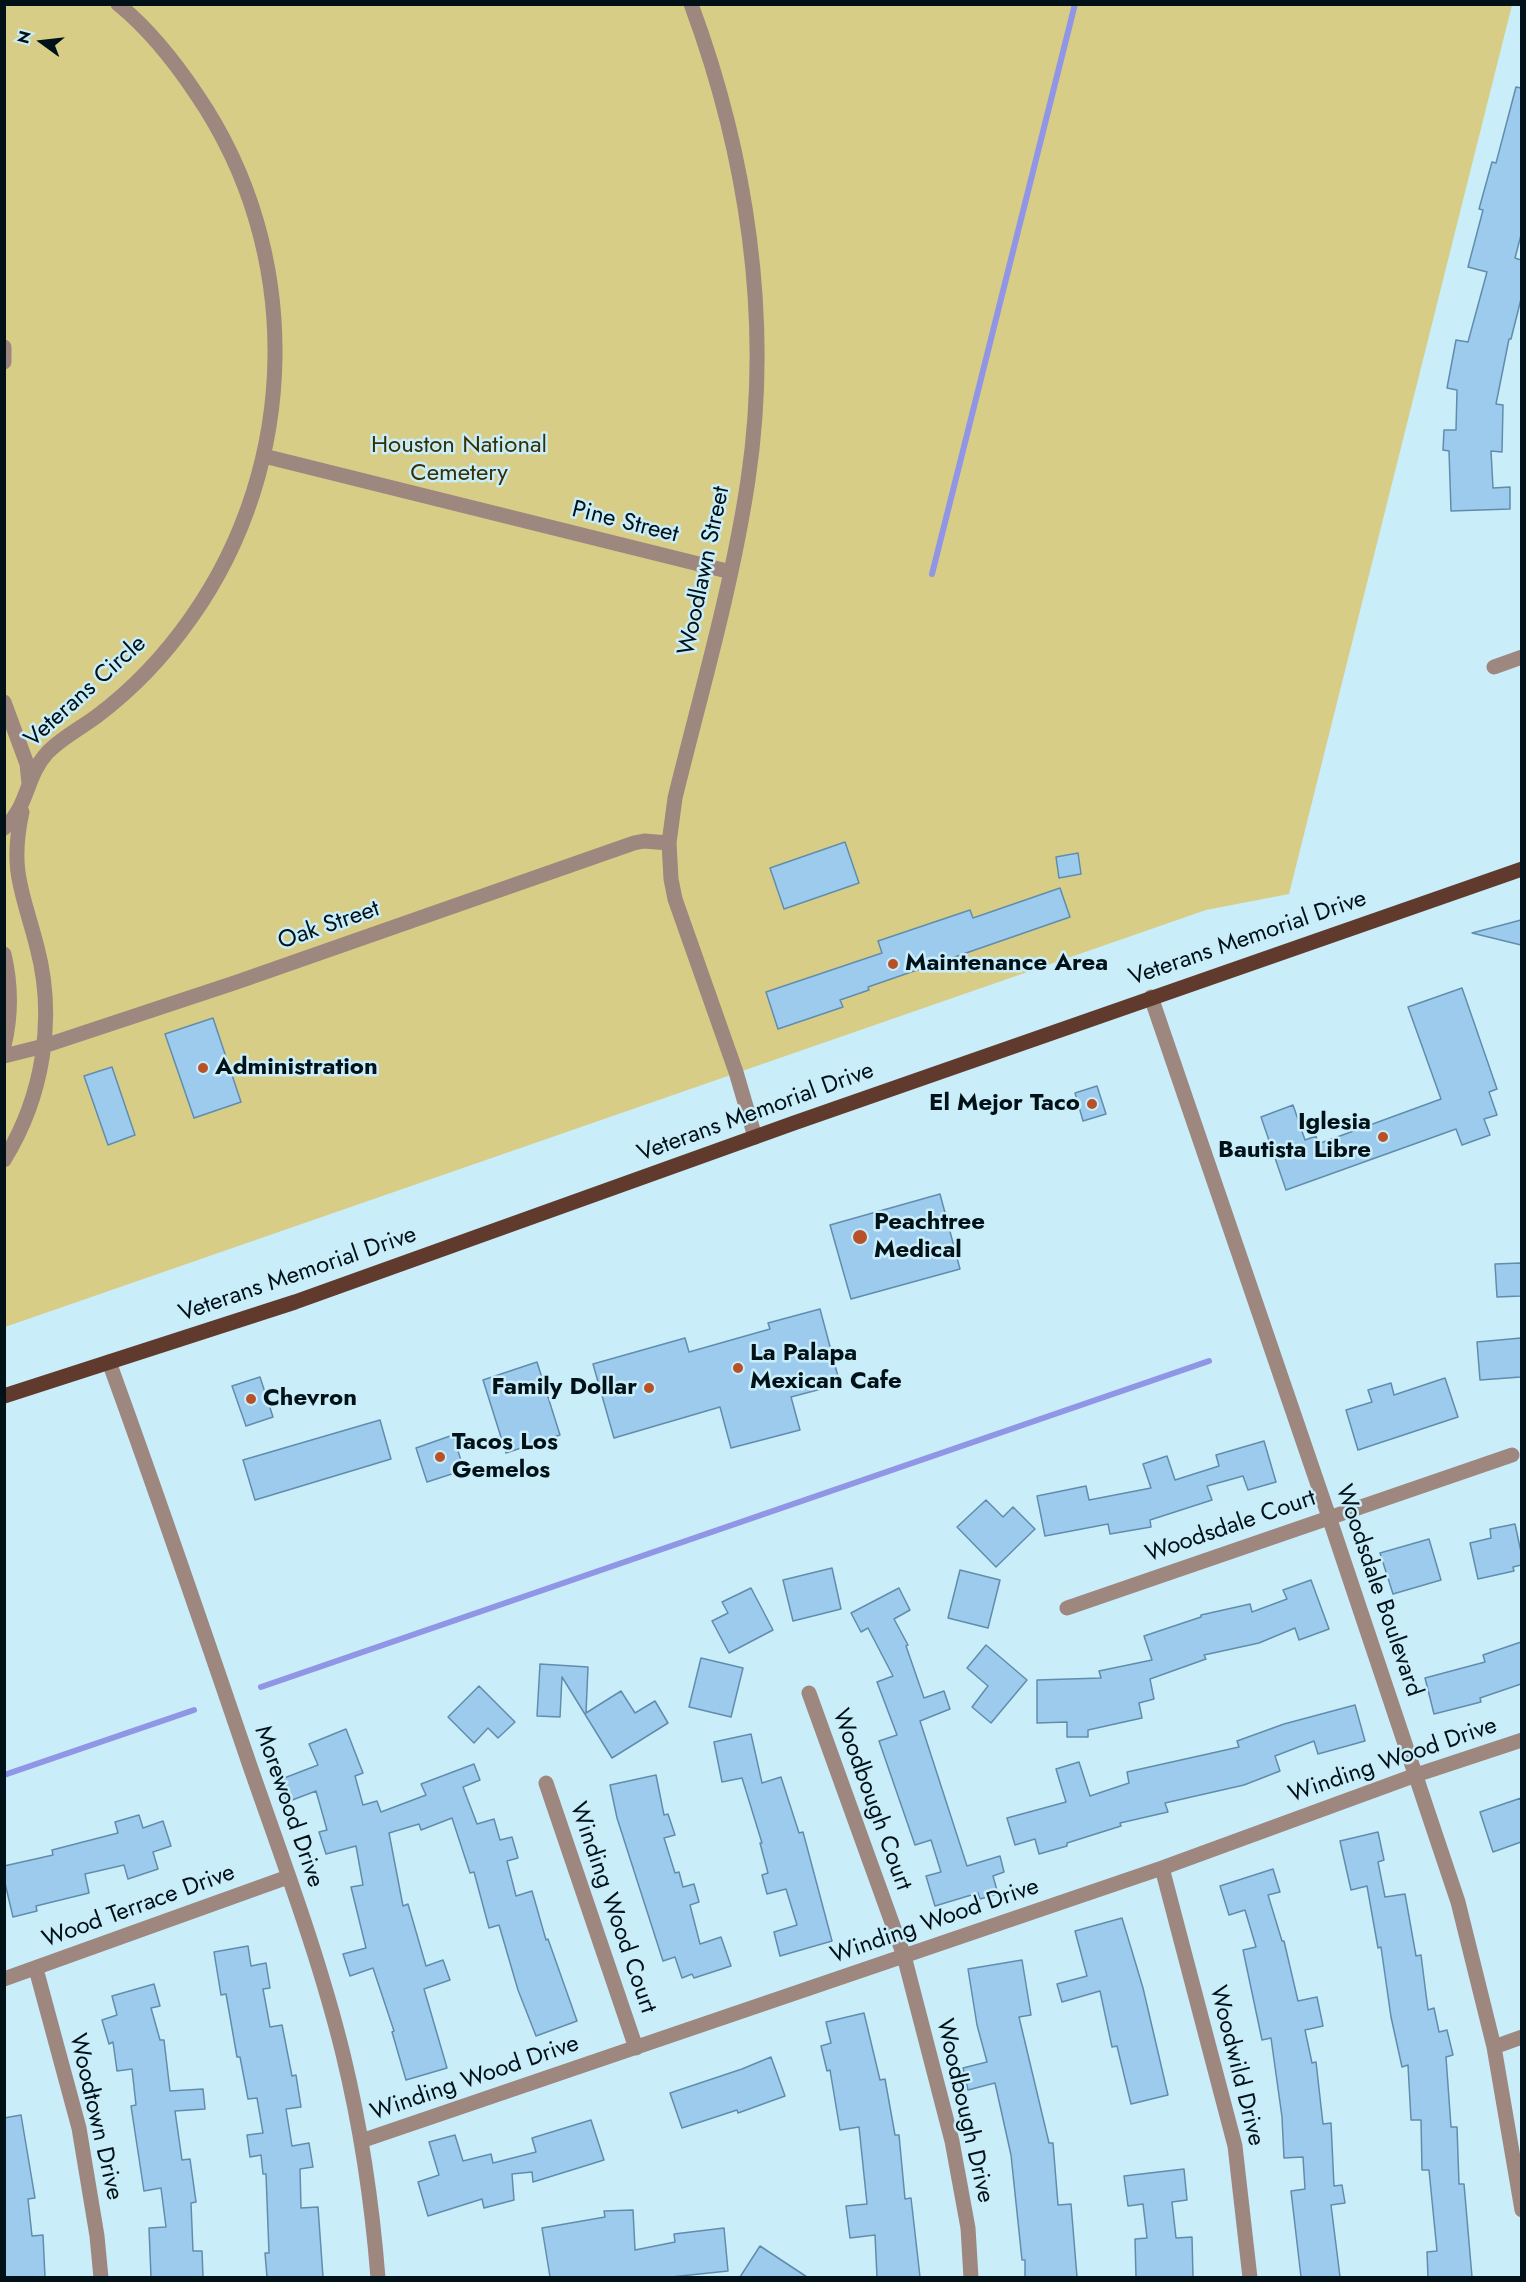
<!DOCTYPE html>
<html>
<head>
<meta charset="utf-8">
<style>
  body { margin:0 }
  #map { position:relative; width:1526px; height:2282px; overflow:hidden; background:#c9edf9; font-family:Jost,sans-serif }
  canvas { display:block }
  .frame { position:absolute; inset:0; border:6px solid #001118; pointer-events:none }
  .north { position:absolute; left:12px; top:12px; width:60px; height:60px; -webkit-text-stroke:4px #c9edf9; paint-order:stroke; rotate:285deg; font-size:16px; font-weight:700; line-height:24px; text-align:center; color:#001118 }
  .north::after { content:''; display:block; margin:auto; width:21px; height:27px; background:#001118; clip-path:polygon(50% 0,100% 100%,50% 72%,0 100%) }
</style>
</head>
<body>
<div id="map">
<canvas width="1526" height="2282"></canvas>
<div class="frame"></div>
<div class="north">N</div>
</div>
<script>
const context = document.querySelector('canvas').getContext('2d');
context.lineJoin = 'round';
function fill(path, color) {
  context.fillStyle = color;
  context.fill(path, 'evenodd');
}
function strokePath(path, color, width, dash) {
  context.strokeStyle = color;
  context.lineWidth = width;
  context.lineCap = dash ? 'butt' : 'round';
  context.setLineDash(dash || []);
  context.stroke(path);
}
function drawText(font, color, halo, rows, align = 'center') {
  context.font = font + ' Jost,sans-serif';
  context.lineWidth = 5;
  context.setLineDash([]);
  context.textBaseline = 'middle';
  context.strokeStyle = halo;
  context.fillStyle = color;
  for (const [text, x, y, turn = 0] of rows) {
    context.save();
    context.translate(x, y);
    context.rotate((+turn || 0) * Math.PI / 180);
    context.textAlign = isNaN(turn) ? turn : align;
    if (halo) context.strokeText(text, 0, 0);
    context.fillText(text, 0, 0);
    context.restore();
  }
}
const green = new Path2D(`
  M4,5H1512L1289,894L1206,910L5,1327Z`);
const stream = new Path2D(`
  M932,574L1075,4
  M261,1687L1209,1361
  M4,1775L194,1710`);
const building = new Path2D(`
  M1516,87L1521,88V235L1515,258L1521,260V299L1511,339H1509L1496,404L1503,405L1502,452L1491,451L1493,488L1510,487V509L1451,511L1449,451L1443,450L1444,430H1456L1457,390L1447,388L1456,340L1468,342L1487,272L1468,267L1483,210L1479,209L1492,162L1496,163Z
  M845,842L859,883L784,909L770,868Z
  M1078,853L1081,874L1059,878L1056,857Z
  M1060,888L1070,917L868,987L869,990L840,1000L843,1007L778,1029L766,992L882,953L878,941L970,910L973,918Z
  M1521,920V945L1472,933Z
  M1462,988L1497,1089L1489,1092L1497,1115L1484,1119L1490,1135L1462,1145L1456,1129L1286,1190L1261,1117L1293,1105L1305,1140L1316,1136L1318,1144L1441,1099L1408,1007Z
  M213,1018L241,1102L194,1118L165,1034Z
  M112,1067L135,1135L108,1145L84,1076Z
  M1097,1086L1106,1114L1083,1121L1075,1093Z
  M940,1194L960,1269L851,1299L830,1225Z
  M1521,1263V1296L1497,1297L1495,1264Z
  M820,1309L840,1384L791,1397L800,1430L731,1448L720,1407L614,1438L593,1364L685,1338L689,1352L770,1329L768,1323Z
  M1521,1338V1377L1480,1380L1477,1342Z
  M537,1362L560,1435L506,1453L483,1380Z
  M260,1377L273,1417L246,1426L232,1386Z
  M1445,1378L1458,1417L1358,1450L1346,1410L1372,1402L1368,1390L1391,1383L1394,1395Z
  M380,1420L391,1459L255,1500L243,1460Z
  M453,1435L464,1470L427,1482L416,1448Z
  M1264,1441L1276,1482L1248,1490L1243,1476L1207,1486L1212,1500L1150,1520L1151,1527L1110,1534L1108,1524L1045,1536L1037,1496L1086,1486L1089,1500L1151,1488L1143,1464L1167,1456L1175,1480L1219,1466L1216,1455Z
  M986,1500L1003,1517L1013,1507L1035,1529L996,1567L957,1527Z
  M1515,1524L1521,1552V1565L1513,1567L1514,1571L1478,1579L1470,1543L1491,1538L1490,1529Z
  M1429,1539L1441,1580L1393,1594L1380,1553Z
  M832,1568L841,1609L793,1621L783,1580Z
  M960,1570L1000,1580L988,1628L948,1618Z
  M1311,1580L1329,1629L1299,1640L1295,1628L1259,1643L1204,1655L1206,1659L1150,1679L1154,1699L1139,1703L1142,1718L1088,1730V1737H1067V1722L1037,1723V1680L1101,1678L1099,1671L1152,1660L1144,1636L1201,1617V1615L1250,1604L1252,1612L1287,1599L1283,1590Z
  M751,1588L773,1630L729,1653L712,1621L728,1613L722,1602Z
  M899,1588L910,1610L894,1619L908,1645L906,1646L924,1698L944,1691L950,1709L920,1721L967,1866L1000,1856L1004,1872L993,1876L998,1894L980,1899L978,1893L935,1906L926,1876L941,1872L931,1840L915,1845L879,1741L897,1735L877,1682L893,1676L868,1628L861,1632L851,1613Z
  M1521,1642V1684L1480,1698L1481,1702L1434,1714L1425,1678L1485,1662L1483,1655Z
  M986,1645L1027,1680L991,1723L972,1707L988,1686L967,1668Z
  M701,1658L743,1668L731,1717L689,1707Z
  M540,1664L588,1667L586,1713L621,1691L635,1713L655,1701L668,1723L612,1758L562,1677L560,1717L537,1716Z
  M479,1686L515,1722L498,1738L488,1728L474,1743L448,1717Z
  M1355,1705L1365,1741L1318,1754L1314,1741L1275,1756L1280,1771L1244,1785L1165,1803L1168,1812L1120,1823L1121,1826L1067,1843V1846L1039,1854L1035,1839L1015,1845L1007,1818L1066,1802L1056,1769L1079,1762L1090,1796L1129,1783L1127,1772L1239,1747L1237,1741L1284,1724Z
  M346,1729L363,1773L355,1776L363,1805L377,1801L381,1812L426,1795L421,1784L474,1764L480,1780L463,1787L477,1824L494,1819L500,1840L512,1837L518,1858L507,1861L516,1896L532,1891L546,1940L548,1939L577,2021L536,2036L518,1990L499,1925L489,1928L474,1872L470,1873L452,1818L421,1830L419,1824L389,1833L403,1906L408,1904L426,1966L443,1960L450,1980L424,1989L447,2068L406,2080L392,2032L394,2031L373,1968L350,1976L343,1954L366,1948L351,1887L363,1885L356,1846L326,1854L319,1832L327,1830L316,1791L287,1802L279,1780L318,1765L309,1744Z
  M751,1734L762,1783L781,1777L799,1833L803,1832L832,1941L780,1956L774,1932L797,1925L786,1889L767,1894L762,1875L768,1873L760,1843H762L742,1778L722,1782L714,1742Z
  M656,1775L664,1815L668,1814L675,1835L664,1838L675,1873L679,1872L683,1887L694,1884L699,1902L690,1905L700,1944L721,1937L731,1966L694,1978L692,1974L682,1978L675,1957L663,1961L617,1818L610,1785Z
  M1521,1798V1842L1493,1852L1480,1812Z
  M139,1815L143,1828L163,1821L171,1846L153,1852L158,1869L128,1879L124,1865L85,1874L89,1893L36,1906L37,1911L13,1917L4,1879V1866L53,1855L52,1850L118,1833L115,1822Z
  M1378,1832L1384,1860L1378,1862L1385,1897L1405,1894L1416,1956L1421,1955L1428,2010L1434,2008L1439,2032L1447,2030L1453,2055L1446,2057L1451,2127H1457L1459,2184H1464L1472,2277H1428L1427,2252L1437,2251L1429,2170H1422L1421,2120H1411L1408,2065L1402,2067L1391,2017L1381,1947L1378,1948L1367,1886L1351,1890L1340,1841Z
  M1273,1869L1280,1892L1268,1895L1282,1941H1284L1298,2001L1317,1997L1323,2026L1305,2030L1312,2063L1316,2062L1323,2124L1331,2123L1334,2186L1342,2185L1345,2203L1331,2205L1340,2277H1301L1291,2191L1305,2189L1303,2157L1284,2158L1282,2117L1271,2038L1262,2040L1243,1950L1256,1947L1245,1910L1229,1915L1220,1886Z
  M1122,1918L1143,1988L1168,2095L1131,2104L1117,2046L1112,2047L1100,1991L1062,2002L1057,1984L1087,1976L1075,1931Z
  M248,1946L251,1966L266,1963L270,1988L263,1989L270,2027L282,2025L292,2076L296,2075L301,2107L286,2109L292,2146L309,2143L313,2167L300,2169L301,2208L318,2207L323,2277H267L265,2253H269L266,2174H263L261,2155L250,2157L247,2135L263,2133L257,2098L248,2099L240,2057H237L226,1994L221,1995L214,1952Z
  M1022,1960L1031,2015L1019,2017L1049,2143H1053L1058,2205L1071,2204L1077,2277H1025V2260H1022L1011,2155L995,2083L968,2090L963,2068L987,2062L977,2025L968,1969Z
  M154,1984L160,2006L151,2008L160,2040H164L170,2091L203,2089L205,2109L175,2111L182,2160L190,2159L196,2202L191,2203L193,2251H202L203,2277H151L149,2228L166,2227L161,2188L144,2191L131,2106L136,2105L132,2069L117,2071L113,2042L109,2044L102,2020L117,2015L112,1996Z
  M864,2013L880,2080L885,2079L895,2135H899L905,2199L911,2198L920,2277H877L875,2235L850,2238L846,2206L867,2204L859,2127L840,2130L830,2070L827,2071L821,2046L831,2043L826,2022Z
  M771,2057L785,2096L738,2113L737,2110L682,2128L670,2093L742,2069Z
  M21,2115L35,2198L28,2199L32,2236L43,2235L45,2277H5L4,2118Z
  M591,2120L604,2160L533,2182L532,2172L512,2174L514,2200L484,2208L482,2199L428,2216L418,2182L439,2175L429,2142L455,2135L463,2161L491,2154L493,2163L536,2152L532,2138Z
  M1184,2169L1187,2200L1172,2202L1176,2238L1192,2237L1193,2277H1136L1135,2239L1147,2238L1143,2204L1128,2206L1124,2176Z
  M633,2210L635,2250L675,2242L674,2234L724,2228L728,2271L671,2277H550L542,2228L605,2217L604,2211Z
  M760,2246L807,2277H740Z`);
const minor = new Path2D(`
  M691,4C747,155 772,320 748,480C732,587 701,692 675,798L669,843L671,879L675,899L736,1072L755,1137
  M4,347V362
  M264,456L731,572
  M1494,667L1522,657
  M4,702L27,764L29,784
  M4,828C29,806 25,777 47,753C61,738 81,728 97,716C133,689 165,655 191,618C300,464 304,252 197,95C175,62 149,29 118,4
  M4,954C11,984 11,1017 4,1046
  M1151,997L1329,1517L1458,1902L1494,2047L1522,2210
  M4,1056L44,1046L237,982L634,843L644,841L669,843
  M4,1160C43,1097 56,1019 37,947C23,892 9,871 22,812
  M109,1362C158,1496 204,1631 250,1766C283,1861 319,1956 343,2054C361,2128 372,2202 378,2278
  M1067,1608L1512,1455
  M809,1693L904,1956L952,2141L968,2228L971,2278
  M546,1783L636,2048
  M1162,1868L1235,2146L1250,2278
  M36,1969L79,2128L97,2236L101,2278
  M4,1979L288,1877
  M1494,2047L1522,2037
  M361,2141L1162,1868L1416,1775L1522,1740`);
const major = new Path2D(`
  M4,1396L295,1302L794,1123L1522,869`);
const markers = [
  [893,964,6,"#b85128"],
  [203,1068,6,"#b85128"],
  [1092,1104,6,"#b85128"],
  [1383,1137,6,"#b85128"],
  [860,1237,8,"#b85128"],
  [738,1368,6,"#b85128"],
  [649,1388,6,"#b85128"],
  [251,1399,6,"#b85128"],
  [440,1457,6,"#b85128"]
];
const parkNames = [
  ["Houston National",459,446],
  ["Cemetery",459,474]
];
const streetNames = [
  ["Pine Street",625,523,14],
  ["Woodlawn Street",705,571,-78],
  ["Veterans Circle",86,692,-42],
  ["Oak Street",329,926,-19],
  ["Veterans Memorial Drive",1248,939,-19],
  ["Veterans Memorial Drive",756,1113,-20],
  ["Veterans Memorial Drive",298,1275,-19],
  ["Woodsdale Court",1231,1527,-19],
  ["Woodsdale Boulevard",1378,1591,71],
  ["Winding Wood Drive",1393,1761,-19],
  ["Woodbough Court",871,1800,70],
  ["Morewood Drive",288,1807,71],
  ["Wood Terrace Drive",139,1907,-20],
  ["Winding Wood Court",612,1908,71],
  ["Winding Wood Drive",935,1922,-19],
  ["Woodwild Drive",1236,2066,76],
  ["Winding Wood Drive",475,2079,-19],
  ["Woodbough Drive",964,2111,77],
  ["Woodtown Drive",95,2117,77]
];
const poiNames = [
  ["Maintenance Area",905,964],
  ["Administration",215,1068],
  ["El Mejor Taco",1080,1104,"right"],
  ["Iglesia",1371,1123,"right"],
  ["Bautista Libre",1371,1151,"right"],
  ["Peachtree",874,1223],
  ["Medical",874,1251],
  ["La Palapa",750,1354],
  ["Mexican Cafe",750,1382],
  ["Family Dollar",637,1388,"right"],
  ["Chevron",263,1399],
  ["Tacos Los",452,1443],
  ["Gemelos",452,1471]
];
fill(green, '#d8cd87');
strokePath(stream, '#9195e5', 6);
fill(building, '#9dcbed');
strokePath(building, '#618dad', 1.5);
strokePath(minor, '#9e877f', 15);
strokePath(major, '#603b2d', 15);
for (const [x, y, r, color] of markers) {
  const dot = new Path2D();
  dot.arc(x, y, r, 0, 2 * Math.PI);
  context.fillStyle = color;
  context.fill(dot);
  strokePath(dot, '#c9edf9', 2);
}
drawText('24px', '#363005', '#c9edf9', parkNames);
drawText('24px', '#001118', '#c9edf9', streetNames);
drawText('bold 24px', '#001118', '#c9edf9', poiNames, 'left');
</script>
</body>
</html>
